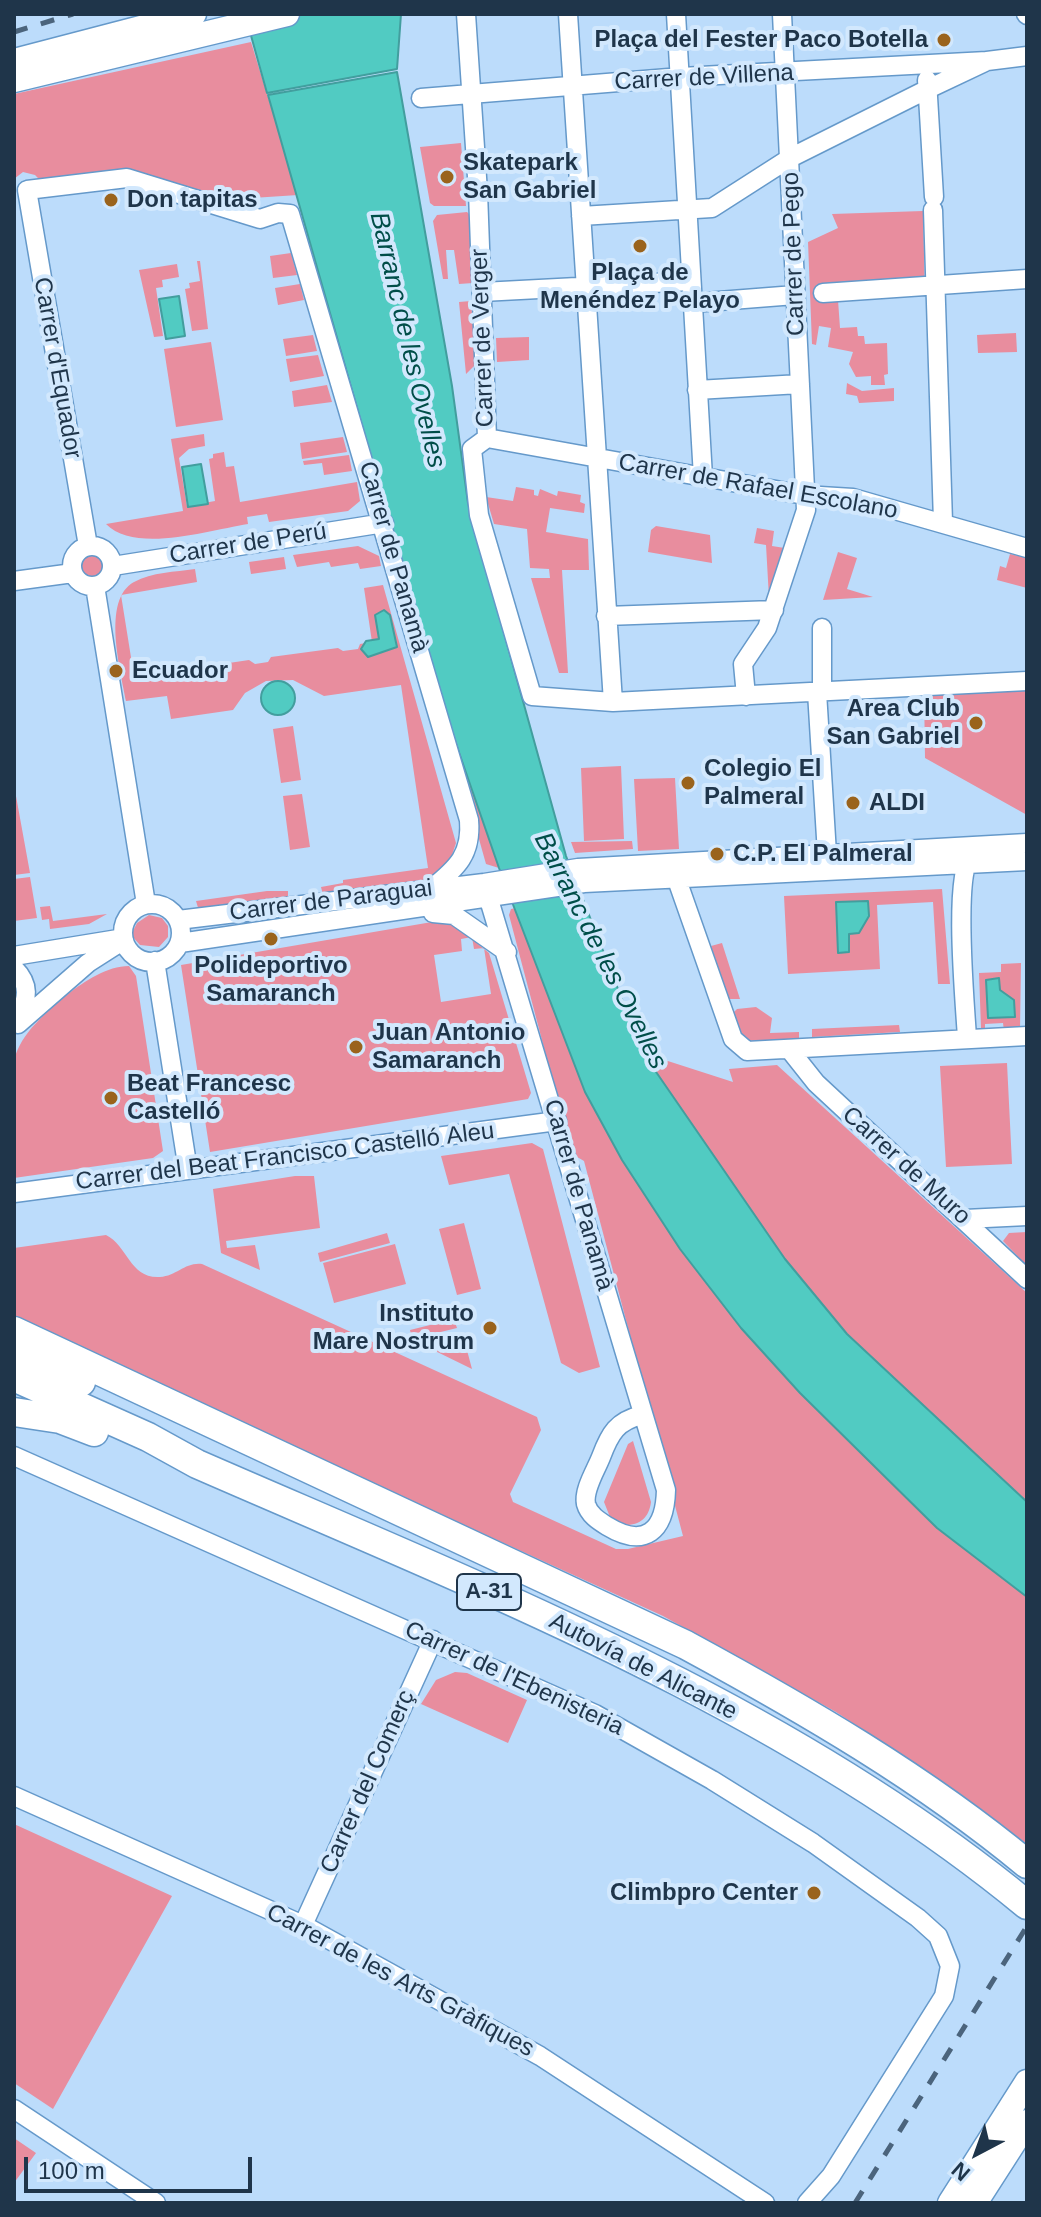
<!DOCTYPE html>
<html>
<head>
<meta charset="utf-8">
<style>
  body { margin:0 }
  #map { position:relative; width:1041px; height:2217px; overflow:hidden; background:#bcdcfb; font-family:Arial,sans-serif }
  canvas { display:block }
  .frame { position:absolute; inset:0; border:16px solid #1f354a; pointer-events:none }
  .north { position:absolute; left:937px; top:2113px; width:80px; height:80px; -webkit-text-stroke:6px #d2e8fd; paint-order:stroke; rotate:221deg; font-size:22px; font-weight:700; line-height:32px; text-align:center; color:#1f354a }
  .north::after { content:''; display:block; margin:auto; width:28px; height:36px; background:#1f354a; clip-path:polygon(50% 0,100% 100%,50% 72%,0 100%) }
  .scale { position:absolute; left:24px; top:2157px; width:228px; height:36px; box-sizing:border-box; border:4px solid #1f354a; border-top:0; padding-left:10px; font-size:24px; line-height:28px; white-space:nowrap; color:#1f354a; -webkit-text-stroke:6px #d2e8fd; paint-order:stroke }
</style>
</head>
<body>
<div id="map">
<canvas width="1041" height="2217"></canvas>
<div class="frame"></div>
<div class="north">N</div>
<div class="scale">100 m</div>
</div>
<script>
const context = document.querySelector('canvas').getContext('2d');
context.lineJoin = 'round';
function fill(path, color) {
  context.fillStyle = color;
  context.fill(path, 'evenodd');
}
function strokePath(path, color, width, dash) {
  context.strokeStyle = color;
  context.lineWidth = width;
  context.lineCap = dash ? 'butt' : 'round';
  context.setLineDash(dash || []);
  context.stroke(path);
}
function drawText(font, color, halo, rows, align = 'center') {
  context.font = font + ' Arial,sans-serif';
  context.lineWidth = 8;
  context.setLineDash([]);
  context.textBaseline = 'middle';
  context.strokeStyle = halo;
  context.fillStyle = color;
  for (const [text, x, y, turn = 0] of rows) {
    context.save();
    context.translate(x, y);
    context.rotate((+turn || 0) * Math.PI / 180);
    context.textAlign = isNaN(turn) ? turn : align;
    if (halo) context.strokeText(text, 0, 0);
    context.fillText(text, 0, 0);
    context.restore();
  }
}
const green = new Path2D(`
  M251,42L298,195L237,199L207,196L128,169L42,182L35,175L23,172L14,179V94Z
  M461,143L466,206H434L430,203L420,147Z
  M923,211L925,296L838,300L840,328L857,327L858,336H864L865,344L887,343L888,374L884,375L885,385H871V376L856,377L849,364L853,352L828,347L831,328L819,326L816,345L812,344L808,242L838,228L832,214Z
  M467,212L470,215L473,283L459,284L454,250H446L448,279H443L433,221L437,215Z
  M291,253L297,275L273,278L270,256Z
  M197,261H200L208,329L192,331L185,289L190,288L189,283L200,281Z
  M177,264L179,277L162,280L163,287L156,288L163,336L154,337L139,270Z
  M300,284L304,300L278,305L275,288Z
  M471,301L476,364L466,374L459,302Z
  M1016,333L1017,352L978,353L977,335Z
  M313,335L317,351L286,356L283,339Z
  M529,337V360L497,362L496,338Z
  M211,342L223,420L176,427L164,349Z
  M318,355L324,376L290,382L286,359Z
  M847,383L862,391L894,388V401L859,403L857,396L846,394Z
  M327,385L332,402L294,407L292,391Z
  M204,434L205,446L189,449L179,458L187,506L215,501L209,459L213,458V454L224,452L226,467L234,466L240,502L357,482L360,501L348,511L269,522L267,514L247,517L248,524C210,530 135,554 106,524L183,511L171,439Z
  M343,437L347,452L302,459L300,443Z
  M349,455L352,471L324,475L322,463L304,465L303,461Z
  M516,487L534,490V495L538,496L540,489L557,496L558,491L581,495L580,502L585,504L584,513L550,508L546,532L588,539L589,570H562L568,673H559L531,578H550L549,569L530,568L527,529L494,524L486,497L513,501Z
  M656,526L710,535L712,563L648,552L651,530Z
  M757,528L774,531L772,546L791,549L769,598L766,545L754,543Z
  M358,546L379,556L381,566L360,569L358,563L331,567L329,562L297,567L293,555Z
  M77 566a15 15 0 1 1 30 0a15 15 0 1 1-30 0Z
  M838,552L857,558L847,589L873,597L823,600Z
  M1010,554L1027,558V588L997,580L1000,566L1006,568Z
  M284,557L286,569L251,574L249,562Z
  M195,569L197,582L121,595L134,676L160,673L165,677L179,675L182,670L249,660L255,664L268,662L271,657L338,648L343,651L358,649L360,644L372,642L364,588L383,585L456,843C452,855 449,868 437,876C412,892 353,891 323,895L321,887L343,883V880L428,868L401,685L324,696L293,680L266,681L245,693L233,710L171,719L167,696L126,701C121,672 101,600 134,582C152,572 175,572 195,569Z
  M1027,684V815L925,758L924,689Z
  M436,686L499,868L486,864Z
  M293,726L301,780L281,783L273,729Z
  M621,766L624,839L584,841L581,768Z
  M675,778L679,849L638,851L634,779Z
  M14,785L30,873L14,875Z
  M302,794L310,847L290,850L283,796Z
  M632,841L633,849L575,853L571,842Z
  M30,877L37,918L14,921V879Z
  M942,889L950,984H938L933,902L877,905L880,969L788,974L784,896Z
  M267,891H288V900L199,911L196,901Z
  M50,906L53,921L107,914L89,924L50,929L49,919L42,920L40,907Z
  M516,908L585,1092L622,1160L680,1249L741,1328L800,1393L937,1528L1027,1597V1844L977,1806L836,1712L663,1616L14,1319V1248L106,1235C128,1246 130,1279 160,1277C177,1276 185,1262 202,1264L537,1417L541,1430L510,1494L513,1502L616,1549H628L683,1536L584,1161L572,1154L509,915L511,909Z
  M149,915L162,918L168,926V937L159,947L140,945L131,935L137,923Z
  M432,922L452,923L489,953L531,1093L528,1099L210,1152L181,965ZM472,937L474,949L484,948L491,994L441,1002L434,955L462,951L461,939Z
  M722,943L740,999H729L711,946Z
  M1021,963L1020,1030L1004,1031L1003,1023L985,1024V1031L981,1028L979,973L1001,972V964Z
  M129,966L136,976L163,1151L153,1158L14,1178C14,1145 8,1091 14,1061C20,1033 48,1011 68,994C85,981 107,966 129,966Z
  M756,1007L772,1018L770,1033L799,1032V1039L743,1041L733,1013L737,1009Z
  M899,1025L900,1032L812,1037V1029Z
  M643,1053L733,1082L729,1069L777,1065L1027,1293V1502L847,1334L785,1259Z
  M1007,1063L1012,1164L946,1167L940,1066Z
  M532,1143L543,1149L600,1367L579,1373L561,1363L509,1174L449,1185L441,1156Z
  M295,1176H314L320,1228L226,1241L227,1248L255,1245L260,1270L221,1253L213,1189Z
  M464,1223L481,1289L457,1295L439,1229Z
  M1027,1232V1266L1003,1241L1009,1233Z
  M387,1233L390,1243L320,1262L318,1253Z
  M395,1244L406,1284L334,1303L323,1263Z
  M454,1319L457,1328L412,1339L410,1330Z
  M464,1339L472,1369L427,1347Z
  M633,1441L651,1502C649,1518 640,1525 625,1525L610,1517L604,1502L628,1444Z
  M455,1672L467,1673L527,1700L508,1743L421,1704L436,1680Z
  M14,1824L172,1896L53,2109L14,2083Z
  M14,2138L36,2153L14,2183Z`);
const water = new Path2D(`
  M245,14H401L397,69L267,93Z
  M397,72L452,386L468,503L566,856L643,1053L785,1259L847,1334L1027,1502V1597L937,1528L800,1393L741,1328L680,1249L622,1160L585,1092L499,868L436,686L268,95Z
  M179,296L185,336L166,339L159,299Z
  M201,464L208,504L188,507L182,467Z
  M384,610L390,615L397,647L368,657L361,649L366,641L379,639L375,615Z
  M261 698a17 17 0 1 1 34 0a17 17 0 1 1-34 0Z
  M868,901L869,916L859,933L849,934V952L838,953L836,902Z
  M999,978L1000,990L1014,1000L1015,1017L988,1018L986,980Z`);
const minor = new Path2D(`
  M466,14L478,192L487,438
  M568,14L613,702
  M676,14L703,477
  M1026,14L1027,15
  M927,80L934,197
  M421,98L681,77L987,61
  M933,210L943,522
  M581,216L712,208L790,158L928,89L987,61L1027,56
  M482,292L691,281
  M823,293L1027,279
  M693,303L795,295
  M697,390L800,384
  M487,438L472,449L479,515L532,696L613,702L1027,681
  M487,438L804,495L853,498L1027,548
  M72 566a20 20 0 1 1 40 0a20 20 0 1 1-40 0Z
  M88,546L27,190L127,178L260,219L278,213L290,214L469,820C472,854 457,868 432,888
  M113,566L384,523
  M14,581L73,573
  M95,586L146,904
  M606,616L774,610
  M822,628V692
  M817,692L827,854L821,863
  M746,696L743,664L767,628L806,510L782,14
  M668,871L676,877L733,1039L747,1051L1027,1036
  M484,883L666,1490C665,1531 645,1549 607,1526C599,1521 589,1515 586,1504C583,1490 596,1470 601,1457C610,1433 617,1421 642,1415
  M123 933a29 29 0 1 1 58 0a29 29 0 1 1-58 0Z
  M433,913L454,915L507,952
  M178,920L484,883L578,868L1027,843
  M180,943L584,883L1027,861
  M14,956L118,939
  M155,961L188,1170
  M14,968C31,985 27,998 19,1019
  M18,1024L88,963L124,940
  M967,1038C965,1003 953,877 971,855
  M789,1049L816,1083L1027,1279
  M14,1193L557,1121
  M965,1219L1027,1216
  M14,1456L595,1714L712,1780L813,1843L918,1918L938,1936L950,1966L944,1996L831,2176L807,2203
  M14,1796L303,1925L540,2056L765,2203
  M303,1925L433,1640
  M14,2109L156,2203`);
const major = new Path2D(`
  M14,61L194,14
  M14,80L287,14
  M950,2203L1027,2082
  M975,2203L1027,2122`);
const highway = new Path2D(`
  M14,1331L686,1645C804,1709 923,1778 1027,1864
  M14,1353L81,1382
  M14,1377L148,1437L197,1464C481,1588 786,1706 1027,1905
  M14,1412L60,1419L94,1432`);
const rail = new Path2D(`
  M14,32L73,14
  M855,2203L1027,1926`);
const markers = [
  [944,40,8,"#9a631c"],
  [447,177,8,"#9a631c"],
  [111,200,8,"#9a631c"],
  [640,246,8,"#9a631c"],
  [116,671,8,"#9a631c"],
  [976,723,8,"#9a631c"],
  [688,783,8,"#9a631c"],
  [853,803,8,"#9a631c"],
  [717,854,8,"#9a631c"],
  [271,939,8,"#9a631c"],
  [356,1047,8,"#9a631c"],
  [111,1098,8,"#9a631c"],
  [490,1328,8,"#9a631c"],
  [814,1893,8,"#9a631c"]
];
const shields = [
  [489,1592,64]
];
const shieldNames = [
  ["A-31",489,1592]
];
const poiNames = [
  ["Plaça del Fester Paco Botella",928,40,"right"],
  ["Skatepark",463,163],
  ["San Gabriel",463,191],
  ["Don tapitas",127,200],
  ["Plaça de",640,273,"center"],
  ["Menéndez Pelayo",640,301,"center"],
  ["Ecuador",132,671],
  ["Area Club",960,709,"right"],
  ["San Gabriel",960,737,"right"],
  ["Colegio El",704,769],
  ["Palmeral",704,797],
  ["ALDI",869,803],
  ["C.P. El Palmeral",733,854],
  ["Polideportivo",271,966,"center"],
  ["Samaranch",271,994,"center"],
  ["Juan Antonio",372,1033],
  ["Samaranch",372,1061],
  ["Beat Francesc",127,1084],
  ["Castelló",127,1112],
  ["Instituto",474,1314,"right"],
  ["Mare Nostrum",474,1342,"right"],
  ["Climbpro Center",798,1893,"right"]
];
const streetNames = [
  ["Carrer de Villena",704,78,-3],
  ["Carrer de Pego",794,254,-92],
  ["Carrer de Verger",483,338,-92],
  ["Carrer d'Equador",57,368,80],
  ["Carrer de Rafael Escolano",758,487,10],
  ["Carrer de Perú",248,544,-9],
  ["Carrer de Panamà",393,557,74],
  ["Carrer de Paraguai",331,901,-7],
  ["Carrer del Beat Francisco Castelló Aleu",285,1157,-7],
  ["Carrer de Muro",906,1166,42],
  ["Carrer de Panamà",578,1195,74],
  ["Autovía de Alicante",643,1667,27],
  ["Carrer de l'Ebenisteria",514,1679,25],
  ["Carrer del Comerç",368,1782,-66],
  ["Carrer de les Arts Gràfiques",400,1981,28]
];
const waterNames = [
  ["Barranc de les Ovelles",407,340,77],
  ["Barranc de les Ovelles",600,951,63]
];
fill(green, '#e88d9e');
fill(water, '#51cbc2');
strokePath(water, '#429e9e', 2);
strokePath(minor, '#6599ca', 21);
strokePath(major, '#6599ca', 27);
strokePath(highway, '#6599ca', 31);
strokePath(minor, '#fff', 18);
strokePath(major, '#fff', 24);
strokePath(highway, '#fff', 28);
strokePath(rail, '#4b647c', 5, [14, 14]);
for (const [x, y, r, color] of markers) {
  const dot = new Path2D();
  dot.arc(x, y, r, 0, 2 * Math.PI);
  context.fillStyle = color;
  context.fill(dot);
  strokePath(dot, '#d2e8fd', 3);
}
for (const [x, y, w] of shields) {
  const box = new Path2D();
  box.roundRect(x - w / 2, y - 18, w, 36, 6);
  context.fillStyle = '#d2e8fd';
  context.fill(box);
  strokePath(box, '#1f354a', 2);
}
drawText('bold 22px', '#1f354a', null, shieldNames);
drawText('bold 24px', '#1f354a', '#d2e8fd', poiNames, 'left');
drawText('24px', '#1f354a', '#d2e8fd', streetNames);
drawText('italic 26px', '#004e49', '#d2e8fd', waterNames);
</script>
</body>
</html>
